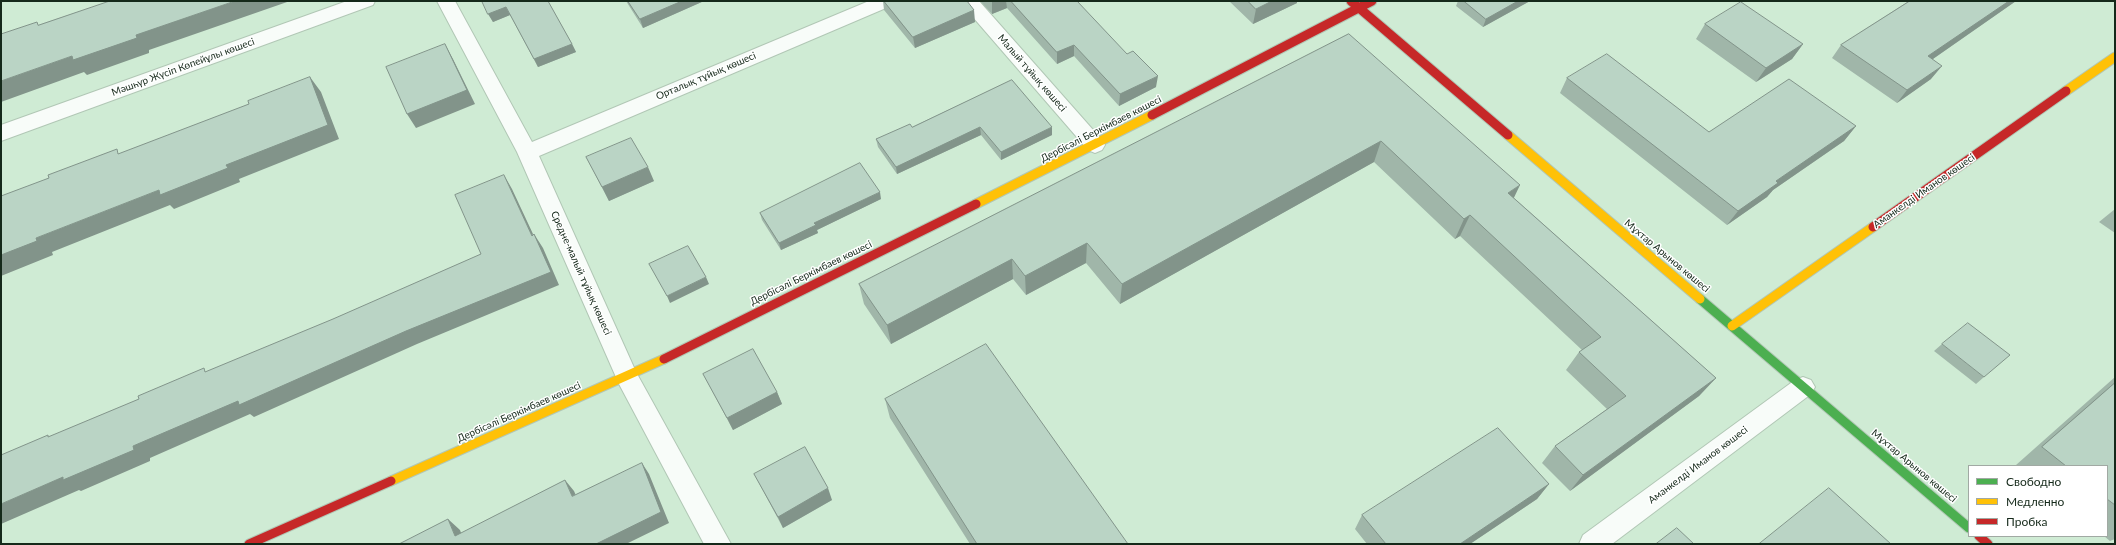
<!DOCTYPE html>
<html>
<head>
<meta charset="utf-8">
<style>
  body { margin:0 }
  #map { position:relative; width:2116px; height:545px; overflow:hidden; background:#cfebd4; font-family:Lato,sans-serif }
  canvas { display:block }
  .frame { position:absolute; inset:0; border:2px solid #15291a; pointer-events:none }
  .legend { position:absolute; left:1968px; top:465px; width:140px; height:72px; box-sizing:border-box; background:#fff; border:1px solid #a1a9a3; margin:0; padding:5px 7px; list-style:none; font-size:12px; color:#15291a }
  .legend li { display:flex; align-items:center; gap:8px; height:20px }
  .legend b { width:20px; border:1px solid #a1a9a3 }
</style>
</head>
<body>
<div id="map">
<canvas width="2116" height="545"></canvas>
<div class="frame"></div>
<ul class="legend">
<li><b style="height:5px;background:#4caf50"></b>Свободно</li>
<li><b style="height:5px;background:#ffc107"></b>Медленно</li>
<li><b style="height:5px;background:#c62828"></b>Пробка</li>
</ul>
</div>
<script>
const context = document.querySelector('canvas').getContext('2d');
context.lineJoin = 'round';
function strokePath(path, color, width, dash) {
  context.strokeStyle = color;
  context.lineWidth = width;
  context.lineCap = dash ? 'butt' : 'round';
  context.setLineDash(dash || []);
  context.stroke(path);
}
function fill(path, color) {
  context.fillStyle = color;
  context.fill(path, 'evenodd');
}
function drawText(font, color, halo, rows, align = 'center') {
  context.font = font + ' Lato,sans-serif';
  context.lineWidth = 3;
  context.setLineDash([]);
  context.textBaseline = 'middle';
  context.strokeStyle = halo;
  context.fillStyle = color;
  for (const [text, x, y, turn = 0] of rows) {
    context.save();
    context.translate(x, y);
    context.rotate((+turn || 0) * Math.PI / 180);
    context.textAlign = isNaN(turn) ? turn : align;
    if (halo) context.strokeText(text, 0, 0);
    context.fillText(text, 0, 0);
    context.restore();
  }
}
const street = new Path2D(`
  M347,1H375L373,5L1,141V125Z
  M437,1H455L532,142L869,1H895L893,5L539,156L636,372L731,544H704L619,384L517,152Z
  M959,1H979L1102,140L1105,145L1102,150L1095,153L1088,150Z
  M1803,377L1811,380L1815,387L1811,394L1612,544H1579L1583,535L1795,380Z`);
const fast = new Path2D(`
  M1700,299L1969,528`);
const slow = new Path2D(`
  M2066,91L2115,57
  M1508,135L1700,299
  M976,204L1152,115
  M1732,326L1873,227
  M391,481L664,359`);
const jam = new Path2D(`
  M1351,1L1508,135
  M1152,115L1372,1
  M1873,227L2066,91
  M664,359L976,204
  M1979,536L1988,544
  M249,544L391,481`);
const wall = new Path2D(`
  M482,1H548L572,44L576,52L538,67L510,15L493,22Z
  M626,1H704L643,28Z
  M883,1H967L975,22L915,48L884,10Z
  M980,1H1077L1156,87L1119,106L1074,56L1057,64L1007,8L992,14Z
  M1229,1H1297V3L1253,24Z
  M1458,1H1530L1483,27L1456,6Z
  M1908,1H2016L1933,59L1931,79L1897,103L1832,58L1841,45L1909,1Z
  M1705,24L1803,44L1792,59L1756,82L1696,39Z
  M1349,34L1514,198L1716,378L1699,396L1570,491L1542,463L1555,446L1607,409L1566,370L1579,352L1582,350L1460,236L1455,239L1374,162L1120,304L1086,263L1026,295L1013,279L891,344L864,304L859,284Z
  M1567,78L1709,132L1856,126L1844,141L1773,190L1767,197L1727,225L1560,93Z
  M1012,80L1052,135L1001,160L981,135L897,174L878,147L876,139L912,127Z
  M586,157L654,181L609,201Z
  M881,199L817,230L818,233L781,250L762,220L760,213Z
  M2115,209V233L2099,222Z
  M1942,344L1984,377L1976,384L1934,351Z
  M703,374L777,392L782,404L733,430Z
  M2115,377V539L2110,541L2104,536H2107V466H2017L2016,465Z
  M885,399L1128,544H970L890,418Z
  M754,474L832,500L783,528Z
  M1549,484L1537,499L1470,544H1367L1355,529L1362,515Z`);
const shadedWall = new Path2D(`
  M235,1H290L149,50V53L87,75L84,72L1,102V81L72,56Z
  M682,1H704L643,28L640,19Z
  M995,1H1006L1007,8L992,14V2Z
  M1272,1H1297V3L1253,24L1256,9Z
  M1518,1H1530L1483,27L1486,19Z
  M2009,1H2016L1917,70L1928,56Z
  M506,7L510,15L493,22L488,14Z
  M974,10L975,22L915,48L913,37Z
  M445,44L453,59L475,104L416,128L407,114Z
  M572,44L576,52L538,67L534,59Z
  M1803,44L1792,59L1756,82L1766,68Z
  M1074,45V56L1057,64V52Z
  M1942,66L1931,79L1897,103L1907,90Z
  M1158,76L1156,87L1119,106L1120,94Z
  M310,77L321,92L339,139L239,179L240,182L174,209L170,205L52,252L53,255L1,276V255L36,238L159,190Z
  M1856,126L1844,141L1773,190L1767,197L1727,225L1738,211L1776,181Z
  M980,127L981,135L897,174L896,167Z
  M1052,127V135L1001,160V152Z
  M1381,141L1374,162L1120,304L1122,284Z
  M648,167L654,181L609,201L602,187Z
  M504,175L512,189L540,249L532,236Z
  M1520,185L1510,206L1508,193Z
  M880,192L881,199L817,230L818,233L781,250L779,243L814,223Z
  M1470,215L1460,236L1455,239L1464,219Z
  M534,234L543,248L559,285L417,344L254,417L250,414L150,458V461L81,491L79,490L1,524V504L133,446Z
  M1087,243L1086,263L1026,295L1025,276Z
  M1012,259L1013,279L891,344L887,325Z
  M706,277L709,284L670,303L667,296Z
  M1716,378L1699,396L1570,491L1583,475Z
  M777,392L782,404L733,430L727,418Z
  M642,463L649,474L669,523L626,544H596Z
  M565,480L574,491L581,507L572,496Z
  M1549,484L1537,499L1470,544H1460Z
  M828,488L832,500L783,528L778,517Z
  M448,519L460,530L465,544L455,536Z`);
const building = new Path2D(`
  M110,1H235L136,35L137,38L73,60L72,56L1,81V34L37,22L38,25Z
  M482,1H548L572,44L534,59L506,7L488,14Z
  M628,1H682L640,19Z
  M884,1H967L974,10L913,37Z
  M1011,1H1077L1127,54L1133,51L1158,76L1120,94L1074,45L1057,52Z
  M1248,1H1272L1256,9Z
  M1464,1H1518L1486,19Z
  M1910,1H2009L1928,56L1942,66L1907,90L1841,45Z
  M1741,2L1803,44L1766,68L1705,24Z
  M1349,34L1520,185L1508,193L1716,378L1583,475L1555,446L1626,396L1579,352L1601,337L1470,215L1464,219L1381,141L1122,284L1087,243L1025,276L1012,259L887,325L859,284Z
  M445,44L467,90L407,114L386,67Z
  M1607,54L1709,132L1789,79L1856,126L1776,181L1778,183L1738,211L1567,78Z
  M310,77L328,125L226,165L228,168L160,195L159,190L36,238L37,241L1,255V196L49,178L48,175L117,149L118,154L249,104L248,101Z
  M1012,80L1052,127L1001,152L980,127L896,167L876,139L910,124L912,127Z
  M631,138L648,167L602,187L586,157Z
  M860,163L880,192L814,223L816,225L779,243L760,213Z
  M504,175L532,236L534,234L551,272L406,331L239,405L238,401L133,446L134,450L63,480V477L1,504V455L48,435V437L139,399L138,396L204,368L205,372L333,319L481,254L455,195Z
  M688,246L706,277L667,296L649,264Z
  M1968,323L2010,355L1984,377L1942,344Z
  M986,344L1128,544H977L885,399Z
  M753,349L777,392L727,418L703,374Z
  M2115,383V505L2107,499V466H2066L2042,447Z
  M1498,428L1549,484L1460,544H1386L1362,515Z
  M805,447L828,488L778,517L754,474Z
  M642,463L661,512L596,544H399L448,519L455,536L565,480L572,496Z
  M1829,488L1891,544H1759Z
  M1677,528L1694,544H1656Z`);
const streetNames = [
  ["Мәшһүр Жүсіп Көпейұлы көшесі",183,67,-20],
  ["Малый тұйық көшесі",1032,73,49],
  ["Орталық тұйық көшесі",706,76,-23],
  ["Дербісәлі Беркімбаев көшесі",1101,129,-27],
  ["Аманкелді Иманов көшесі",1924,191,-35],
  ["Мұхтар Арынов көшесі",1667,256,40],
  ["Средне-малый тұйық көшесі",581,273,66],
  ["Дербісәлі Беркімбаев көшесі",811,273,-26],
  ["Дербісәлі Беркімбаев көшесі",519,412,-24],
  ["Аманкелді Иманов көшесі",1698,465,-37],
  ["Мұхтар Арынов көшесі",1914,466,40]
];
strokePath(street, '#b1c7b5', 2);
strokePath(fast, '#b1c7b5', 11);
strokePath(slow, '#b1c7b5', 11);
strokePath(jam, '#b1c7b5', 11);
fill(street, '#f8fcf9');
strokePath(fast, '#4caf50', 9);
strokePath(slow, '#ffc107', 9);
strokePath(jam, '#c62828', 9);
fill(wall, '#a0b6a9');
fill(shadedWall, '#82948a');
fill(building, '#bad4c5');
strokePath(building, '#82948a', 1);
drawText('10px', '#15291a', '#fff', streetNames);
</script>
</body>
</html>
